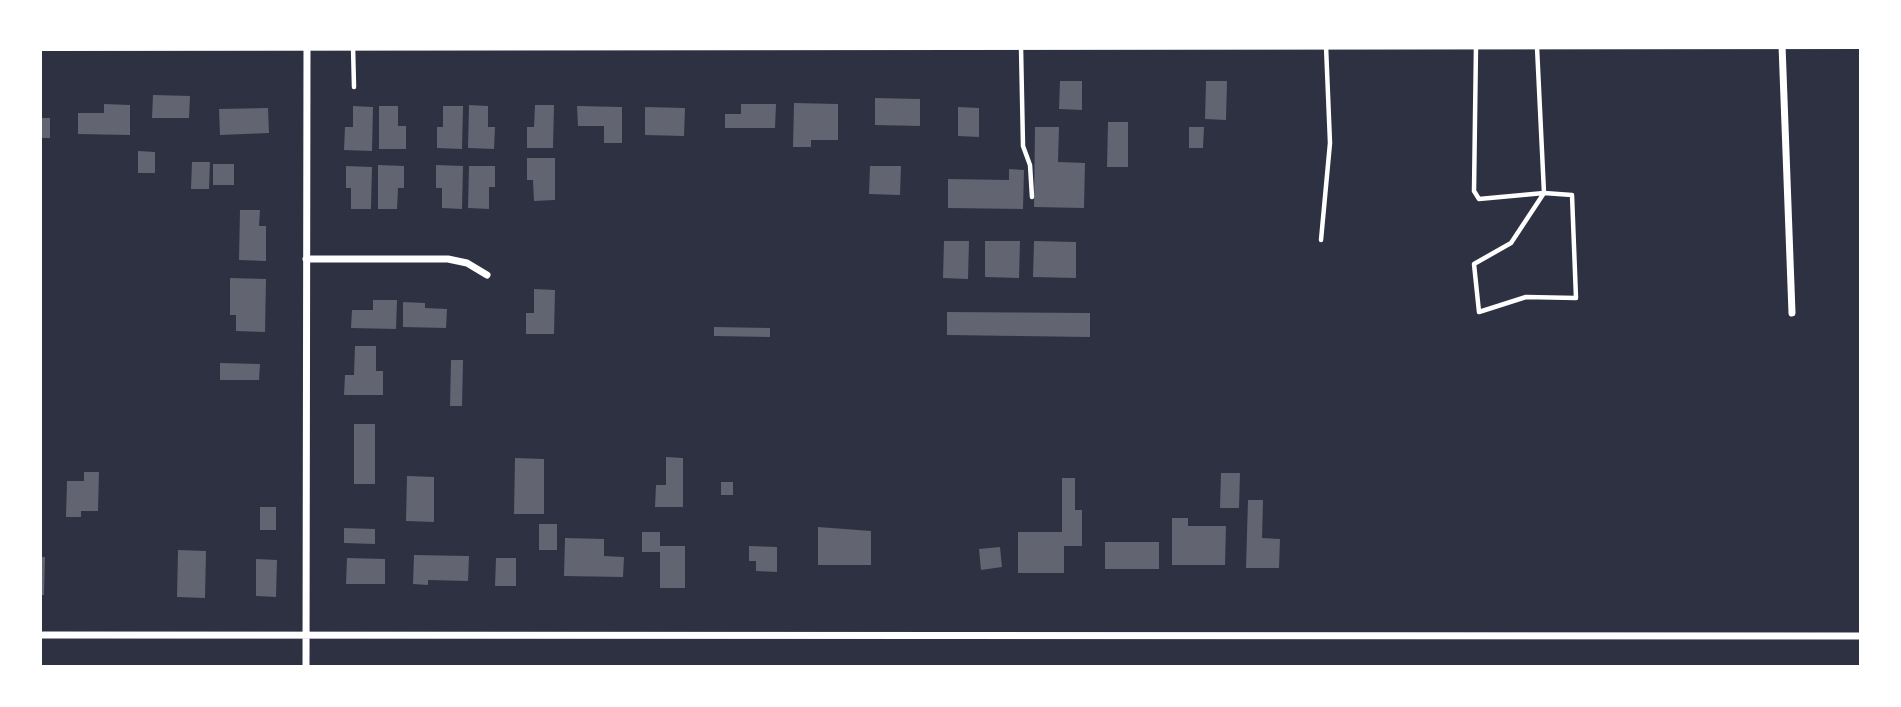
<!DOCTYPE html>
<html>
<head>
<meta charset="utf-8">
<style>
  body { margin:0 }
  #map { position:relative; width:1901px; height:707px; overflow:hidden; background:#2d3142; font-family:"Titillium Web",sans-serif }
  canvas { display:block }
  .frame { position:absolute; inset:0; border:42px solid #fff; pointer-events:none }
</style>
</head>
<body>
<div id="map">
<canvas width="1901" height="707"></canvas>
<div class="frame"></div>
</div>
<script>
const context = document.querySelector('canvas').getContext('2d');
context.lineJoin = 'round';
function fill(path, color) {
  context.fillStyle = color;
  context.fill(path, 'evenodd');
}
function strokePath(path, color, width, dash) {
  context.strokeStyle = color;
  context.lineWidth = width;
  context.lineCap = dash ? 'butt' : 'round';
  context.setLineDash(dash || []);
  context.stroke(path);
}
const building = new Path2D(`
  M1060,81H1082V110L1059,109Z
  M1206,81H1227L1226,120L1205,119Z
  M153,95L190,96L189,118H152Z
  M875,98L920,99V126L875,125Z
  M794,103L838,104V140H811V147H793Z
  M104,104L130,105V135L78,134V113H104Z
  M741,104H776L775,128H725V114H741Z
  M469,105L488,106V127H495L494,149L468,148Z
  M535,105H554L553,148H527V127H534Z
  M353,106L373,107L372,151L344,150L345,127H353Z
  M379,106H398V126H406V149H379Z
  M443,106H463L462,149L437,148V127H443Z
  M577,106L622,107V143H604V126H578Z
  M645,107L685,108L684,136L645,135Z
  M958,107L979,108V137L958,136Z
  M268,108L269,133L220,135L219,109Z
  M40,118H50V138H40Z
  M1108,122H1128V167H1107Z
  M1035,127H1059L1058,162L1085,163L1084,208L1034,207Z
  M1189,127H1204L1203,148H1189Z
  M138,151L155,152V173H138Z
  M527,158H555V200L534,201L533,180H527Z
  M192,162H210L209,189H191Z
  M213,164H234V185H213Z
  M378,165L404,166V188H398L397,209H378Z
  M436,165L463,166L462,209L442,208V188H436Z
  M346,166L372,167L371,209H351V188H346Z
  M469,166H495V187H489V209L468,208Z
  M870,166H901L900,195L869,194Z
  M1009,169L1024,170L1023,209L948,208V179L1009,180Z
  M240,210H260L259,226H266V261L239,260Z
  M944,241H969L968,279L943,278Z
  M985,241H1020L1019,278L985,277Z
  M1034,241L1076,242V278L1033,277Z
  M230,278L266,279L265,332L236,331V315H230Z
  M534,289L555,290L554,334H526V313H534Z
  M373,300H397L396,329L351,328L352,310H373Z
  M403,302L425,303V308L447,309L446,328L403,327Z
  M947,312L1090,313V337L947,335Z
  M714,327L770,328V337L714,336Z
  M355,346H376V371H383V395H344L345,375H354Z
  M451,360H463L462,406H450Z
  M220,363L260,364L259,380H220Z
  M354,424H375V484H354Z
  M666,457L683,458V507H655L656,485H666Z
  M515,458L544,459V514H514Z
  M84,472H99L98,511H81V517H66L67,481H84Z
  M1221,473H1240L1239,508H1220Z
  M407,476L434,477V522L406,521Z
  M1062,478H1075V510H1082V546H1064V573H1018V532H1062Z
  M721,482H733V495H721Z
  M1248,500H1263L1262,538L1280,539L1279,568H1246Z
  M260,507H276V530H260Z
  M1172,518H1188V526H1226L1225,565H1172Z
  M539,524H557V550H539Z
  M818,527L871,531V565H818Z
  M344,528L375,529V544L344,543Z
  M642,532H660V546H685V588H660V552H642Z
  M565,538L604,539V556L624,557L623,577L564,576Z
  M1105,542H1159V569H1105Z
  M749,546L777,547V572L756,571V561H749Z
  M1000,547L1002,567L981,570L979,549Z
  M178,550L206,551L205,598L177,597Z
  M414,555L469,556L468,581L428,580V585L413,584Z
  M40,557H45L44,595H40Z
  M347,558L385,559V584H346Z
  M496,558H516V586H495Z
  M256,559L277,560L276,597L256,596Z`);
const service = new Path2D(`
  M353,46L354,87
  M1476,46L1474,191L1479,199L1544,193L1537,47
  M1021,47L1023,146L1030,165L1032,197
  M1544,193L1572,195L1576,298L1526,297L1479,312L1474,264L1511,243Z
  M1321,240L1330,143L1326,46`);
const minor = new Path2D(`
  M1782,45L1792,313
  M306,259H448L467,263L487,275
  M40,635L1861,636
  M306,667L307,45`);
const tertiary = new Path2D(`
  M40,46L1861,44`);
fill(building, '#626471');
strokePath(service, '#fff', 4.5);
strokePath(minor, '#fff', 7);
strokePath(tertiary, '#fff', 10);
</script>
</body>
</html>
